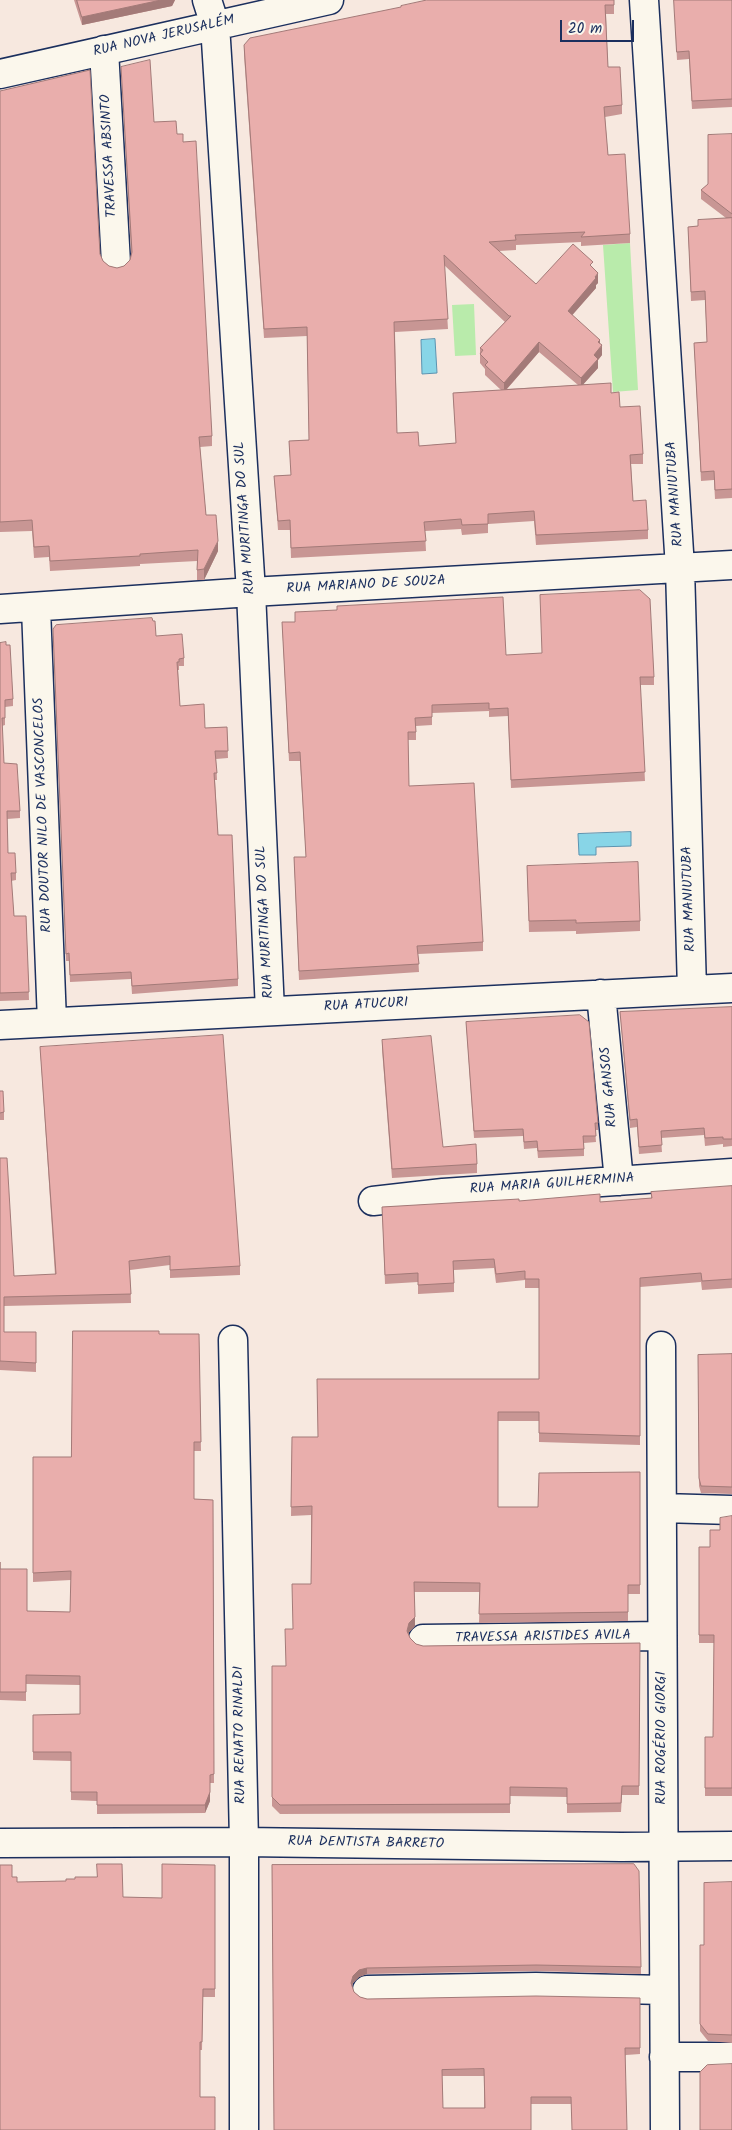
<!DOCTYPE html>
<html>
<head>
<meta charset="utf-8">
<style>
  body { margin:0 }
  #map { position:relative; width:732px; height:2130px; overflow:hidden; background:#f7e8df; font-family:Kalam,sans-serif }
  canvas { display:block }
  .scale { position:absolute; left:560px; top:20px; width:74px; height:22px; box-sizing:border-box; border:2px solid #1b2f5e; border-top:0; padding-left:6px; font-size:15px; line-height:18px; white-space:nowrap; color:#1b2f5e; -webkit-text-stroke:4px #fbf7ec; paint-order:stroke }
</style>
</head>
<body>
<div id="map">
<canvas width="732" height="2130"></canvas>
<div class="scale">20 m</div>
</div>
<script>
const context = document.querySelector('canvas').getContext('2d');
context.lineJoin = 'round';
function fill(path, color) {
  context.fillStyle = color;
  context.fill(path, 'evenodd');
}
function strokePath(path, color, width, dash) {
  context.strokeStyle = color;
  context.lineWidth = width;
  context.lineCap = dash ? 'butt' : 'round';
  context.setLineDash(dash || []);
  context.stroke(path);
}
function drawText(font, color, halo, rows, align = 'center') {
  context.font = font + ' Kalam,sans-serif';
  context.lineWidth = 4;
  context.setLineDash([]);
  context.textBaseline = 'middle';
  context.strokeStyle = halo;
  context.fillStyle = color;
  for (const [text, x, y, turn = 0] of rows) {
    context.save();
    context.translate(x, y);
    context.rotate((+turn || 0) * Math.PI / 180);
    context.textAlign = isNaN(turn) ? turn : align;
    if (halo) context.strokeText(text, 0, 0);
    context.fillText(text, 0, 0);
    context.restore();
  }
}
const green = new Path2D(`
  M630,243L638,390L613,392L603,245Z
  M474,304L476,355L455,356L452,305Z`);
const water = new Path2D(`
  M435,339L437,373L422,374L421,340Z
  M631,832V846L596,847V855H579L578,834Z`);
const minor = new Path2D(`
  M207,0L215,25L251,592L270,1011
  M644,0L680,568L692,990
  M104,50L116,263
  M0,74L329,0
  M36,608L52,1022
  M0,609L251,592L732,565
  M601,994L619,1181
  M0,1025L732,988
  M373,1201L443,1193L732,1173
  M233,1340L244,1842V2130
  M661,1346L665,2130
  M662,1508L732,1510
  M423,1639L662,1636
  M0,1843L244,1842L621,1847L732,1846
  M367,1990L536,1987L664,1990
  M664,2057H732`);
const wall = new Path2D(`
  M74,0H175L172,6L82,25Z
  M614,0V14H606L608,67L622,105V114L605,117L608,155L630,234V243L581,246V242L516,245V250L499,251L536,284L593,268L598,283L596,285V288L572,315L600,344L602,355L598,360V368L583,384L611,393L620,407L643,454V464H631L633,501L648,530V539L536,545L534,521L488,524V533L462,535L461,529L425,531L426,551L291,558L290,530H278L274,476L291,475L289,441L309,440L307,336L264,338L244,55V45ZM444,265L505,322L480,348V363L485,369V375L501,390L453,393L456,443L419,446L397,433L395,332L448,329ZM539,352L578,385L507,389Z
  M674,0H732V107L692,109L689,59L677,60Z
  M121,67L154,122L177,134L183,142L212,436V446L200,447L206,515L218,551L204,580H197V561L140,564V566L50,571L49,557L34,558L32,531L0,532V91L100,254L103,261L109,266L117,268L124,266L130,260L131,254Z
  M732,134V498L715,499L714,480L701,481L694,343L707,342L705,300L691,301L688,227L698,226V220L726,218L701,199V190L708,184Z
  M282,622H295L506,655L654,677V685H640L645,781L511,788L508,716L489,717V711L432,713V725L416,726V740H408L409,786L483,942V951L418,954L419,972L299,980L294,857H306L300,761H289Z
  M53,636L184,658V666H179V670H178L180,706L205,728L227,727L228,758L216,759L217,780H215L218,835L238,979V986L132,994L131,979L70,982L69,961H66Z
  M0,643L13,699V706L5,707V725L2,726L4,763L20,811V818L7,819L8,853L16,873V880L11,881L14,916H26L29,1000L0,1001Z
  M527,866L640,921V931L576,934V931L529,932Z
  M732,1007V1146L723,1147V1144L705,1146L704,1135L661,1138L662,1152L639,1154L637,1127L630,1128L620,1012Z
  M466,1022L598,1123V1130H595L596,1142L584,1143V1156L538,1158L537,1148L524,1149L523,1136L474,1138Z
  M382,1040L443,1147L477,1164V1173L392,1178L382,1049Z
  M40,1047L240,1266V1275L170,1278V1265L130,1270L131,1303L4,1306V1332H36V1372L0,1370V1158L14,1276L55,1275Z
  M0,1091L4,1112V1120H0Z
  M732,1186V1288L702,1290L701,1282L640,1287V1445L539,1442V1421H498V1507H538L640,1472V1594H628V1621L479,1623L480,1592H414L415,1626L409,1632V1634L410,1638L416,1644L423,1646L640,1643L639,1795H622L621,1812L567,1813V1797L510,1796V1813L280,1814L272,1806V1666H286L293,1629L311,1584V1515L291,1516L292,1437H318L539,1379V1288H525V1280L496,1283L494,1268L454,1270V1292L418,1294V1282L385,1284L382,1207L519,1201L600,1202L651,1198V1192Z
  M159,1334H199L201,1451H194V1499L213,1500L214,1783H210V1801L205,1813L97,1814V1801L71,1800V1761L33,1760V1715L80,1714V1685L26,1684V1701L0,1700V1562V1569L27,1611L70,1612L71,1580L33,1582V1457H71Z
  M732,1354V1494L701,1493L699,1486L698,1355Z
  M732,1516V1796H705V1737H713L714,1643H699V1547H710L720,1530Z
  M215,1865V1997H203L202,2050H200L0,2130L12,1877L17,1882L123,1897L162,1898Z
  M272,1865L641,1967V1974L536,1971L367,1974L359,1977L353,1983L352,1986L354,1992L360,1997L367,1999L640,1998V2054L626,2055L571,2104H531L274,2130ZM442,2076H484V2108H443Z
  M732,1882V2043L708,2041L700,2031V1945H704Z`);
const shadedWall = new Path2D(`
  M161,0H175L172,6L82,25V17Z
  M598,273V283L596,285V288L568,320V311Z
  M600,340V348L602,345V355L598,360V368L581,387V378L594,355L598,342Z
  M539,342V352L504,392V383Z
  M218,541V551L204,580V569Z
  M415,1617V1626L409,1632L407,1640V1631L409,1623Z
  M210,1783V1801L205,1813V1805Z
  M367,1968V1974L359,1977L353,1983L351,1990V1983L353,1976L359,1970Z`);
const building = new Path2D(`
  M77,0H161L82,17Z
  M427,0H614V5H605L608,67H620L622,105L604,107L608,155L625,154L630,234L581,237L585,232L515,235L516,240L489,242L536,284L573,244L593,262L590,265L598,273L595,277L596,278L568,311L600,340L598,342L602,345L594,355L598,359L581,378L539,342L504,383L485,365L488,362L480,354L483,350L480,348L511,316H509L444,255L448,319L394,322L397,433L418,432L419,446L456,443L453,393L611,383V393L619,392L620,407L640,406L643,454L630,455L633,501L646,500L648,530L536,535L534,511L488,514V524L462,525L461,519L424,522L426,541L291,548L290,520L278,521L274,476L291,475L289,441L309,440L307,327L264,329L244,45L250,38L401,7V6Z
  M674,0H732V99L692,101L689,51L677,52Z
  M150,60L154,122L176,121L177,134H183V142L196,141L212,436L199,437L206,515H216L218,541L204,569L197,570L198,550L140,554V556L50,561L49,546L34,547L32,520L0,522V91L90,70L100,254L103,261L109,266L117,268L124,266L130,260L132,252L121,67Z
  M732,134V214L701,190L708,184V135Z
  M732,218V489L715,490L714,471L701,472L694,343L707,342L705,291L691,292L688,227L698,226V220Z
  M640,590L650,599L654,677H640L645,772L511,780L508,708L489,709V703L432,705V717L415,718L416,732H408L409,786L474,783L483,942L417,946L419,964L299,971L294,857H306L300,752L289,753L282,622H295V612L337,610V606L503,597L506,655L542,653L540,595Z
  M152,618L153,621H155L156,636L182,634L184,658L179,659V662H177L180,706L204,704L205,728L227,727L228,751H215L217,773H214L218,835H232L238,979L132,986L131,972L70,975L69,953L66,954L53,629L56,625Z
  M6,642V645H10L13,699L5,700V718H2L4,763L17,764L20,811H7L8,853H15L16,873H11L14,916H26L29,992L0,993V643Z
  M638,862L640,921L576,923V920L529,921L527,866Z
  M732,1007V1139H723V1137L705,1138L704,1128L661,1131L662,1145L639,1147L637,1119L630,1120L620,1012Z
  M580,1015L589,1022L598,1123H595L596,1136H583L584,1149L538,1151L537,1141L524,1142L523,1129L474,1131L466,1022Z
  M223,1035L240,1266L170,1270V1256L129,1261L131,1294L4,1297V1332H36V1363L0,1361V1158H7L14,1276L56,1274L40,1047Z
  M431,1036L443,1147L476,1144L477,1164L392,1169L382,1040Z
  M0,1091H3L4,1112L0,1113Z
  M732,1186V1279L702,1281L701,1273L640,1278V1436L539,1433V1412H498V1507H538L539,1473L640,1472V1585H628V1612L479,1614L480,1583L414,1582L415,1617L409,1623L407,1631L410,1638L416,1644L423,1646L640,1643L639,1786H622L621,1803L567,1804V1788L510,1787V1804L280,1805L272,1797V1666H286L285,1629H293L292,1584H311L312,1506L291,1507L292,1437H318L317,1379H539V1279H525V1271L496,1274L494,1259L453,1261L454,1283L418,1285V1273L385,1275L382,1207L519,1199V1201L600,1194V1202L652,1198L651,1192Z
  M73,1331H159V1334H199L201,1442H194V1499L213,1500L214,1774L210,1775V1792L205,1805H97V1792H71V1752H33V1715L80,1714V1676L26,1675V1692H0V1562V1569H27V1611L70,1612L71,1571L33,1573V1457H71Z
  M732,1354V1487L701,1486L699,1478L698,1355Z
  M732,1516V1788H705V1737H713L714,1635H699V1547H710V1530H720V1518Z
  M97,1864H122L123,1897L162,1898V1864L215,1865V1989H203L202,2042H200V2097H215V2130H0V1865H12V1877H17V1882L66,1881V1879H75V1877H97Z
  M634,1864L639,1871L641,1967L536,1965L367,1968L359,1970L353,1976L351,1983L354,1992L360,1997L367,1999L536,1996L640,1998V2048H625L627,2130H572L571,2097H531V2130H274L272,1865ZM484,2069L485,2108H443L442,2070Z
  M732,1882V2035L708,2034L700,2024V1945H704V1883Z
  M732,2064V2130H700V2072L707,2065Z`);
const streetNames = [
  ["RUA NOVA JERUSALÉM",164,37,-13],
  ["TRAVESSA ABSINTO",110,156,-93],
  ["RUA MANIUTUBA",676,494,-94],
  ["RUA MURITINGA DO SUL",246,518,-94],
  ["RUA MARIANO DE SOUZA",366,586,-3],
  ["RUA DOUTOR NILO DE VASCONCELOS",44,815,-92],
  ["RUA MANIUTUBA",690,899,-92],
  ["RUA MURITINGA DO SUL",266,922,-93],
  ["RUA ATUCURI",366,1006,-3],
  ["RUA GANSOS",610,1087,-95],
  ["RUA MARIA GUILHERMINA",552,1185,-4],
  ["TRAVESSA ARISTIDES AVILA",543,1638,-1],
  ["RUA RENATO RINALDI",241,1735,-91],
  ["RUA ROGÉRIO GIORGI",663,1738,-90],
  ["RUA DENTISTA BARRETO",366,1844,1]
];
fill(green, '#b9ebab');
fill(water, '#88d5e7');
strokePath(water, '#5c93b0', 1);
strokePath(minor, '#1b2f5e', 31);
strokePath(minor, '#fbf7ec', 28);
fill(wall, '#c89694');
fill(shadedWall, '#a37a78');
fill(building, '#e9aeac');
strokePath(building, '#a37a78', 1);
drawText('14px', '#1b2f5e', '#fbf7ec', streetNames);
</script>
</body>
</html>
